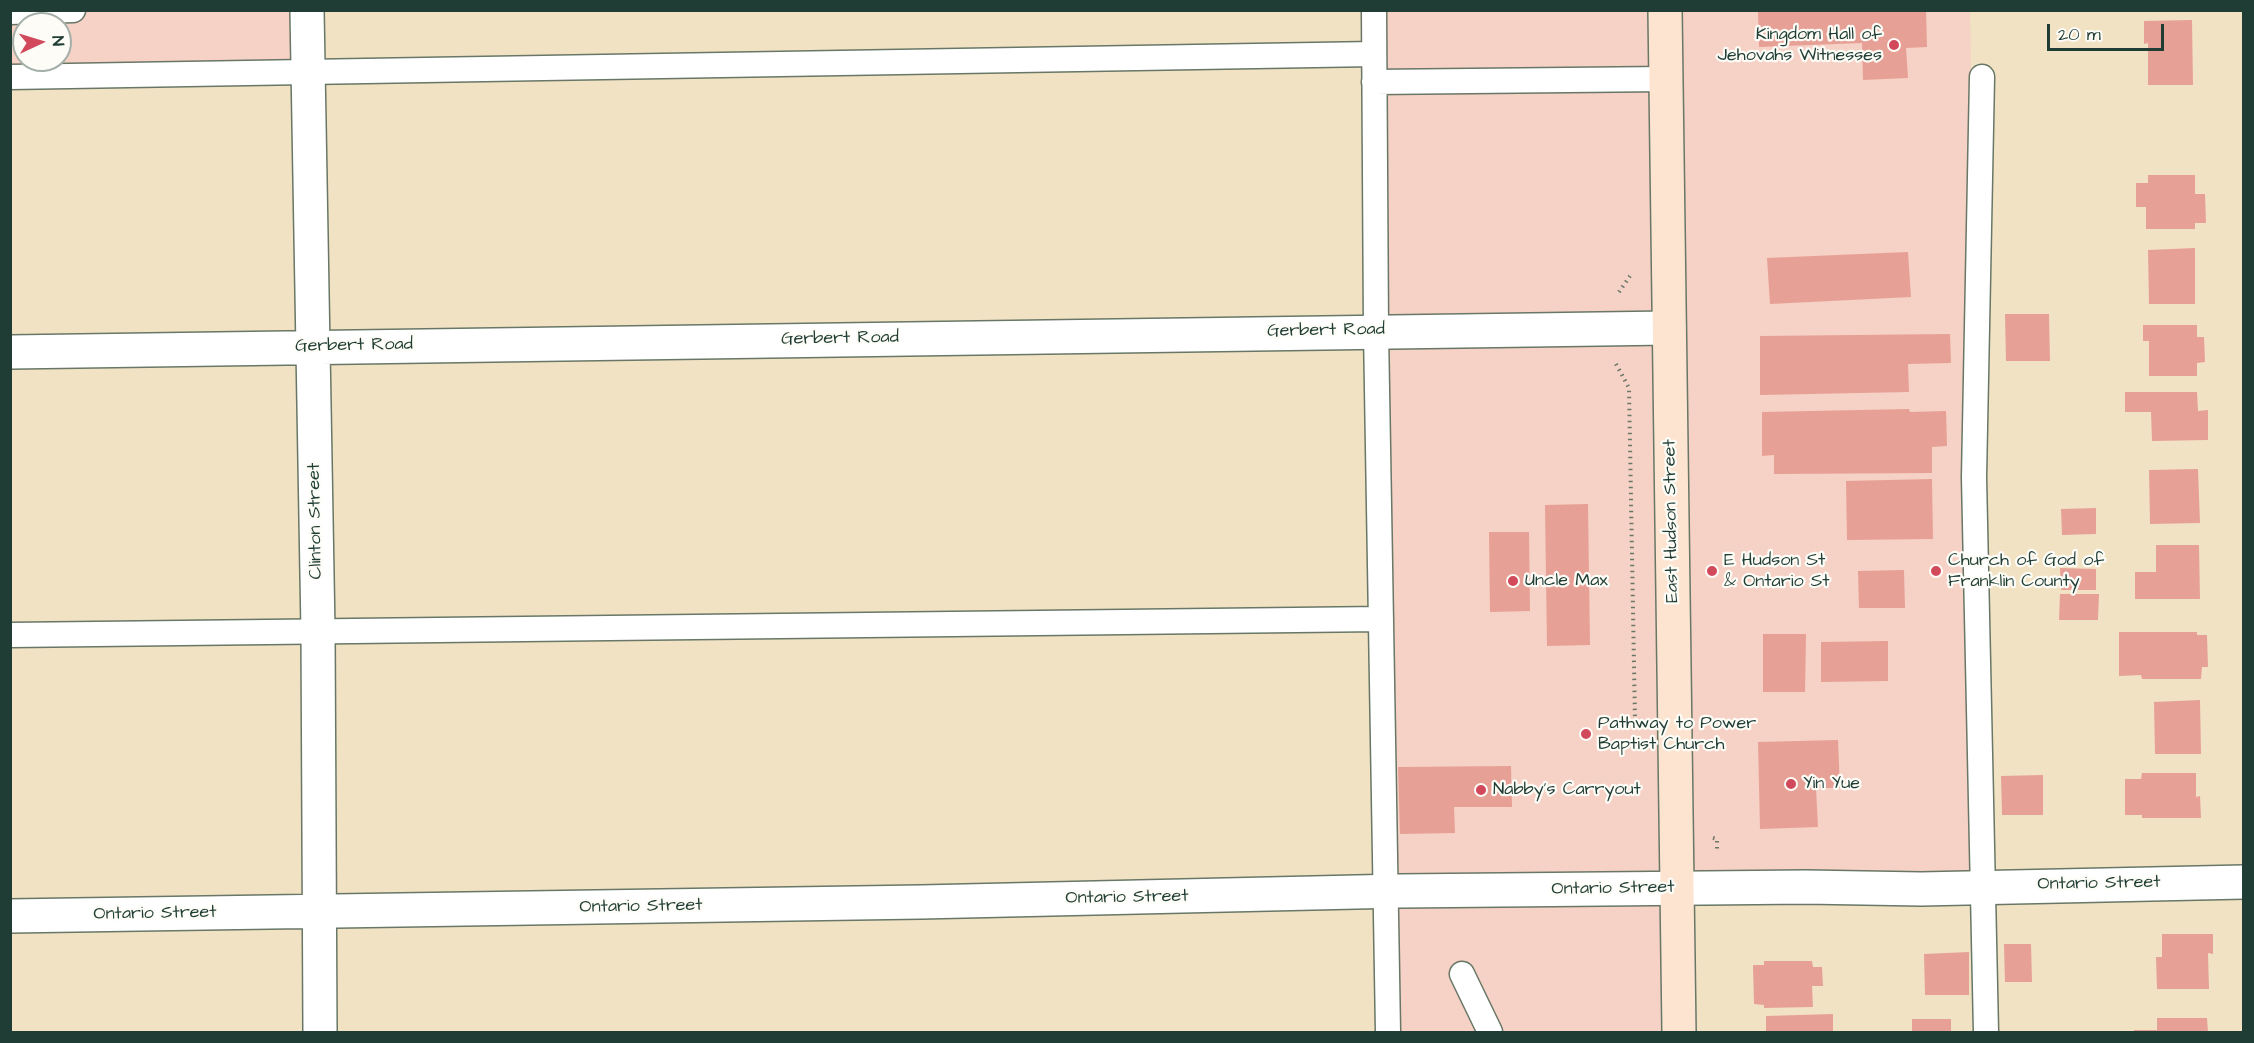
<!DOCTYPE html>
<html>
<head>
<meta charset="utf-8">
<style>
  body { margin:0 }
  #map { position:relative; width:2254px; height:1043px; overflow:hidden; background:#f1e2c4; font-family:"Architects Daughter",sans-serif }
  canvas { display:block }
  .frame { position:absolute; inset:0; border:12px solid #1f3d34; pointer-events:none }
  .north { position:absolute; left:12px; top:12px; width:60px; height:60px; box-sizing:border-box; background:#fdfcf7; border:2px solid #a4b0a9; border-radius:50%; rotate:86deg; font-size:16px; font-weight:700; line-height:24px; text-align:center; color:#1f3d34 }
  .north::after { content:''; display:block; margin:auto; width:21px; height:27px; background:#d1495b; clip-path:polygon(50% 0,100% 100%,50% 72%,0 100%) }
  .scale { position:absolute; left:2047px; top:24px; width:117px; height:27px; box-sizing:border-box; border:3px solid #1f3d34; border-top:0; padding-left:8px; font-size:18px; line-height:21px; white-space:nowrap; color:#1f3d34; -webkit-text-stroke:4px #fdfcf7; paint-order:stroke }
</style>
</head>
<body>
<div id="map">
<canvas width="2254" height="1043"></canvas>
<div class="frame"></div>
<div class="north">N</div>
<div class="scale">20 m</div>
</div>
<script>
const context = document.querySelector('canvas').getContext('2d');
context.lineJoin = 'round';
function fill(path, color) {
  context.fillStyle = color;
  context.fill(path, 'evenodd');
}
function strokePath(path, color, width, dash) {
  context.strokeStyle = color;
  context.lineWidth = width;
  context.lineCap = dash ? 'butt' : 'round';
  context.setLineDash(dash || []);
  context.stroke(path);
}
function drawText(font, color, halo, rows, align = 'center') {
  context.font = font + ' "Architects Daughter",sans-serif';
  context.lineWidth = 4.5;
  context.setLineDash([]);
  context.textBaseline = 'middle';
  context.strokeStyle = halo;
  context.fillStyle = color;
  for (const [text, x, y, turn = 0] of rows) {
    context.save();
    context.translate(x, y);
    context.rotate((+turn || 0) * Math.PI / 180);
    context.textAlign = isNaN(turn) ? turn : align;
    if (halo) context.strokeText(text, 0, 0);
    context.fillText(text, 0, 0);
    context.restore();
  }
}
const built = new Path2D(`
  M10,11H293L294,62L11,67ZM24,24H60V60H24Z
  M1379,11H1970L1985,886L1674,882L1677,1032H1390Z`);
const building = new Path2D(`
  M1758,10H1926L1927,47L1906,48L1908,78L1863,80L1862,43L1759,47Z
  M2192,20L2193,85H2148V43L2144,44V21Z
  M2148,175H2195V194H2205L2206,223H2195V229H2146V207H2136V183H2148Z
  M2195,248V304H2149L2148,250Z
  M1908,252L1911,297L1770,304L1767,258Z
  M2005,314H2049L2050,361H2006Z
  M2143,325H2197V337H2204L2205,362L2197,363V376H2149V341H2143Z
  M1950,334L1951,363L1908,364L1909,392L1760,395V336Z
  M2125,392H2197L2198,411L2208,410V440L2152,441L2151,412H2125Z
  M1909,409L1910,412L1946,411L1947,446L1932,447V473L1774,474V455L1762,456V412Z
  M2198,469L2200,523L2150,524L2149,470Z
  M1932,479L1933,539L1847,540L1846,481Z
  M1588,504L1590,645L1547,646L1545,505Z
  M2096,508V534L2062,535L2061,509Z
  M1489,532H1529L1530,611L1490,612Z
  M2156,545H2199L2200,599H2135V572H2156Z
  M2060,568L2096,569V590H2061Z
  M1904,570L1905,608H1859L1858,571Z
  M2060,594H2099L2098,620H2059Z
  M2119,632H2197V635H2207L2208,667H2202L2201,679H2142L2141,675L2119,676Z
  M1763,634H1806L1805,692H1763Z
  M1888,641V681L1821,682V642Z
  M2200,700L2201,754H2155L2154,702Z
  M1838,740L1840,788H1816L1818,827L1760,829L1758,742Z
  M1511,766L1512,807H1454L1455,833L1400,834L1398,767Z
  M2142,773H2196V797L2200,796L2201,818H2142V815H2125V779H2141Z
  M2043,775V815H2002L2001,776Z
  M2162,934H2213V954L2208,953L2209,989H2157L2156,957H2162Z
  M2004,944H2031L2032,982H2005Z
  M1969,952V995H1925L1924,954Z
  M1764,961H1812L1813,967H1822L1823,986H1812L1813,1007L1764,1008V1005L1754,1004L1753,965H1764Z
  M1833,1014V1032H1766V1016Z
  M2157,1018H2207L2208,1032H2134V1030H2157Z
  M1912,1019H1951V1032H1912Z`);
const path = new Path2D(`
  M1619,292L1630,276
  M1616,364L1629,388L1635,720
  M1713,838L1717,839V851`);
const service = new Path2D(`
  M1374,10L1376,331L1388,1032
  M10,12L73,10
  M10,77L1374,54
  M1982,77L1974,477L1986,1032
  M1374,82L1665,79
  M10,635L1381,619
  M1462,974L1490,1032`);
const minor = new Path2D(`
  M307,10L318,631L320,1032
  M10,352L1669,328
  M10,916L921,902L1400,891L1806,887L1921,889L2244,882`);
const secondary = new Path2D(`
  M1665,10L1679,1032`);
const markers = [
  [1894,45,6,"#d1495b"],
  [1712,571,6,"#d1495b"],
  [1936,571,6,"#d1495b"],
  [1513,581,6,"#d1495b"],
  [1586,734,6,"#d1495b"],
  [1791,784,6,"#d1495b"],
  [1481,790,6,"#d1495b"]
];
const poiNames = [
  ["Kingdom Hall of",1882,35,"right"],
  ["Jehovahs Witnesses",1882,56,"right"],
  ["E Hudson St",1724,561],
  ["& Ontario St",1724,582],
  ["Church of God of",1948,561],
  ["Franklin County",1948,582],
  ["Uncle Max",1525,581],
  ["Pathway to Power",1598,724],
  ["Baptist Church",1598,745],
  ["Yin Yue",1803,784],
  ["Nabby's Carryout",1493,790]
];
const streetNames = [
  ["Gerbert Road",1326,331,-1],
  ["Gerbert Road",840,339,-1],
  ["Gerbert Road",354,346,-1],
  ["Clinton Street",316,521,-91],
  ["East Hudson Street",1672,521,-91],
  ["Ontario Street",2099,884,-1],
  ["Ontario Street",1613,889,-1],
  ["Ontario Street",1127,898,-1],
  ["Ontario Street",641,907,-1],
  ["Ontario Street",155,914,-1]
];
fill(built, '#f6d1c5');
fill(building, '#e7a096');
strokePath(service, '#687766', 27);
strokePath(minor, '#687766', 36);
strokePath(secondary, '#687766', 36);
strokePath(path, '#687766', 4, [1.5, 4.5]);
strokePath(service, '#fff', 24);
strokePath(minor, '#fff', 33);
strokePath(secondary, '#fde4d1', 33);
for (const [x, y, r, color] of markers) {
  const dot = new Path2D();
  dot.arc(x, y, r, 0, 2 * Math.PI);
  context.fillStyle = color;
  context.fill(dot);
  strokePath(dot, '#fdfcf7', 2);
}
drawText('18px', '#1f3d34', '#fdfcf7', poiNames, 'left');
drawText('18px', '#1f3d34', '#fdfcf7', streetNames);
</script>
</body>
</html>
